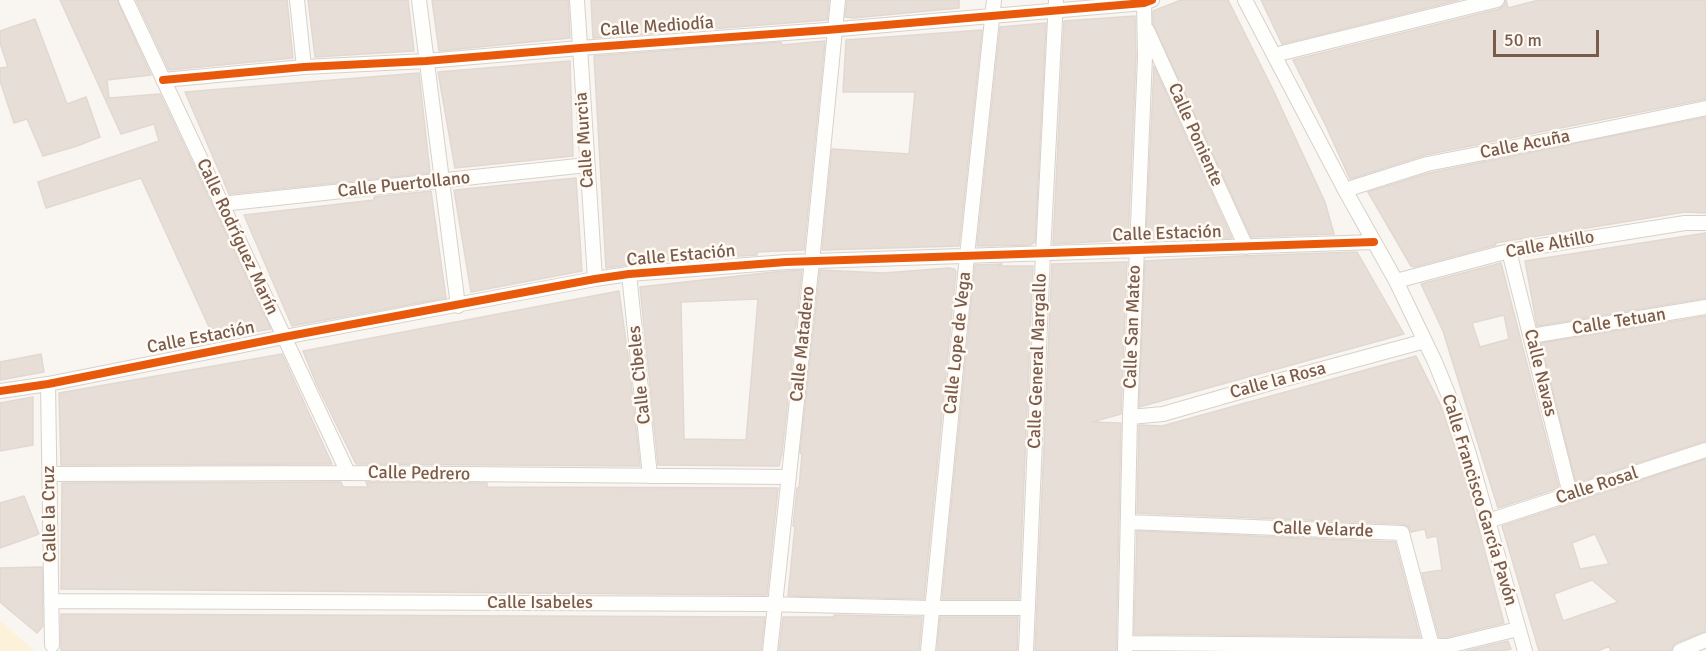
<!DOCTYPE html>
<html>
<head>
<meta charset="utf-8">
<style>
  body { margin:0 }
  #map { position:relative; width:1706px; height:651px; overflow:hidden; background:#f9f5f0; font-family:Signika,sans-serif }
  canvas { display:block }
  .scale { position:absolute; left:1493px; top:30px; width:106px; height:27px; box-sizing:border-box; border:3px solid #7a5c4d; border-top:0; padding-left:8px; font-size:18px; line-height:21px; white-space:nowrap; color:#7a5c4d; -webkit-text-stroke:4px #fffaf3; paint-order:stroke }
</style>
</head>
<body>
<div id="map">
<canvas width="1706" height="651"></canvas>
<div class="scale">50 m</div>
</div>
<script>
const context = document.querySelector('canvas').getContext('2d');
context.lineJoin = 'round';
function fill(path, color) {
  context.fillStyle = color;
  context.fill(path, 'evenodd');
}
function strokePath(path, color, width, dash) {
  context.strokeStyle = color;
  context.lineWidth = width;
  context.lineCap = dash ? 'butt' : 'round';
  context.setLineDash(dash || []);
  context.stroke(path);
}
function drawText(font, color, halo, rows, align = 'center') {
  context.font = font + ' Signika,sans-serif';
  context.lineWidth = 5;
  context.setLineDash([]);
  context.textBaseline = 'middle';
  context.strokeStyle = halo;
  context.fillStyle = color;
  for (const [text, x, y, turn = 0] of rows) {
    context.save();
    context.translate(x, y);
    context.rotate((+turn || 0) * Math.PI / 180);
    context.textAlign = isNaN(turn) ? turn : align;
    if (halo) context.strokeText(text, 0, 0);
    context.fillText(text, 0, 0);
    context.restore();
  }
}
const sand = new Path2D(`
  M0,621L35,651H0Z`);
const building = new Path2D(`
  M60,0H117L151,75L107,80L109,98L160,94L271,329L214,338L141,178L46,208L38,182L159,141L154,124L121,134Z
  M136,0H287L293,58L169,70Z
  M308,0H408L414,51L315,57Z
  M432,0H568L570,38L439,51Z
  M591,0H829L827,20L593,38Z
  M847,0H959V8L853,18L845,17Z
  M1181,0H1228L1273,90L1325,202L1334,234L1251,237L1153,24V11Z
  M1261,0H1459L1282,44Z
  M1506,0L1508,8L1539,0H1706V99L1425,155L1350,179L1325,124L1293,60L1499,9L1504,6Z
  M1135,16L1136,57L1128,240L1053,244L1064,21Z
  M35,19L67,104L86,97L100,137L77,146L43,156L27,119L14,123L0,81V68L8,67L0,43V31Z
  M1046,23L1035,242L1030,245L977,246L1000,27Z
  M982,30L959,246L822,250L832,149L909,154L915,92H843L846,40Z
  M825,41L804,250L757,252V255L655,261L606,268L594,56L781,42L782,45Z
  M570,61L573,156L455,168L438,72Z
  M1154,66L1232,238L1146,239Z
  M419,73L430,173L229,194L185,92Z
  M1706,117V213L1685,212L1495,243L1496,245L1414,267L1411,266L1368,192L1429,173Z
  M576,178L582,271L471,292L454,190Z
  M431,191L446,298L292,326L244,215L374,200V197Z
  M1706,233V298L1537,326L1525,261Z
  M1357,252L1404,334L1139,407L1145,261L1240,256Z
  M1127,262L1121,414L1092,422L1121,423L1116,651H1035L1052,264Z
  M1501,263L1559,488L1498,508L1443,331L1421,284ZM1504,315L1509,339L1480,347L1472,323Z
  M1002,264L998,266H1033L1019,599H942L975,265Z
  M949,268L954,269L956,271L924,599L788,596L795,526H793L797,488H799L802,454L800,453L820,270L883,273Z
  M802,270L782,453L779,466L658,465L640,287L774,272ZM758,299L746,440L684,439L681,302Z
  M619,291L629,363L640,466L356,464L317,385L303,351Z
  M1706,316V441L1576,483L1541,343Z
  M41,354L44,372L0,380V362Z
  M282,354L332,464L61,465L59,393Z
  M1416,356L1441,406L1465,477L1504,623L1447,637H1439L1422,573L1442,570L1437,536L1427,538L1425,529L1411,532L1408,526L1402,524L1137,513L1139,425L1162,426Z
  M33,397V445L0,451V403Z
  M1706,459V631L1676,643L1673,646L1671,651H1611L1609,646L1598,651H1539L1502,526ZM1595,534L1609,564L1580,569L1572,543ZM1592,580L1618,602L1563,621L1554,594Z
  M341,482L343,487H368L366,482L487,483V487L778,488L767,595L61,589L62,483Z
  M24,496L39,534L0,548V503Z
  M1137,531L1395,542L1420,637L1134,634Z
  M42,567L43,626L37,633L0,602V568Z
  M61,614L765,617L761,651H61Z
  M834,615L922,617L919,651H779L783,617H834Z
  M940,617H1018L1017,651H937Z
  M1508,641L1511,649L1503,651H1466Z`);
const minor = new Path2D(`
  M126,0L348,473
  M297,0L304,67
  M419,0L458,306
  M577,0L595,279
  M1245,0L1345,190L1396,281L1435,362L1455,411L1469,454L1525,651
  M1147,30L1246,247
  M1274,55L1497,0
  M163,80L304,67L426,61L580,48L827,30L1144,3L1152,0
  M1345,190L1427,164L1591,132L1706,108
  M221,204L587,165
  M1509,251L1570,494
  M629,274L650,476
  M1396,281L1509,251L1685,223H1706
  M1531,336L1706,307
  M48,384L52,645
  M0,391L48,384L284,337L595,279L629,274L786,262L1374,242
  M1130,417L1163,414L1274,382L1425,341
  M49,474L348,473L788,477
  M1488,521L1706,450
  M1128,522L1402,533L1432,646
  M51,601L765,604L932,608H1028
  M1126,643L1448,646L1518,629
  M770,651L812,261L838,0
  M928,651L967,256L994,0
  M1026,651L1043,254L1056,0
  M1125,651L1130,417L1145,57L1144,3
  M1680,651L1706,640`);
const cycleway = new Path2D(`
  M163,80L304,67L426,61L580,48L827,30L1144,3L1152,0
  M0,391L48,384L284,337L595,279L629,274L786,262L1374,242`);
const streetNames = [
  ["Calle Mediodía",657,27,-4],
  ["Calle Poniente",1195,135,66],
  ["Calle Murcia",585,140,-94],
  ["Calle Acuña",1525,145,-11],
  ["Calle Puertollano",404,185,-6],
  ["Calle Estación",1167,234,-2],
  ["Calle Rodríguez Marín",237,237,65],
  ["Calle Altillo",1550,245,-10],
  ["Calle Estación",681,256,-5],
  ["Calle Tetuan",1619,322,-9],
  ["Calle San Mateo",1133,327,-88],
  ["Calle Estación",201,338,-11],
  ["Calle Lope de Vega",958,343,-84],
  ["Calle Matadero",803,344,-84],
  ["Calle General Margallo",1038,361,-88],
  ["Calle Navas",1540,373,76],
  ["Calle Cibeles",640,375,-96],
  ["Calle la Rosa",1278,381,-15],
  ["Calle Pedrero",419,474,1],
  ["Calle Rosal",1597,486,-18],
  ["Calle Francisco García Pavón",1479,500,73],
  ["Calle la Cruz",50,514,-91],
  ["Calle Velarde",1323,530,2],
  ["Calle Isabeles",540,603]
];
fill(sand, '#fbf2d9');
fill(building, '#e6ded7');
strokePath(building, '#e2d8d2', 1.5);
strokePath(minor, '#d7d1cb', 16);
strokePath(minor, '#fefefd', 14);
strokePath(cycleway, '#e8590c', 8);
drawText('18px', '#7a5c4d', '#fffaf3', streetNames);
</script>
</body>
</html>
